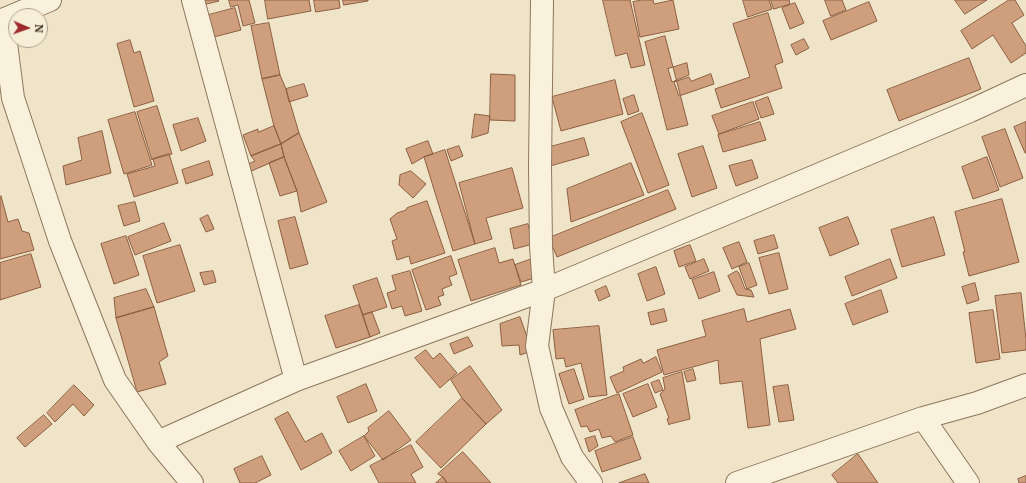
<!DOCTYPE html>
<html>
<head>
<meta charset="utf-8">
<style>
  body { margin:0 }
  #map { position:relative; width:1026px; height:483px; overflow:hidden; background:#f0e4c8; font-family:Merriweather,serif }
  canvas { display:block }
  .north { position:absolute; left:8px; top:8px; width:40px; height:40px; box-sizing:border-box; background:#f7eed8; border:1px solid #ada18e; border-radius:50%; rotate:92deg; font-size:11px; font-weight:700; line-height:16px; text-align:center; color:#3d2e20 }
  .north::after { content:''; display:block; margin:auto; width:14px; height:18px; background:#9e2a2b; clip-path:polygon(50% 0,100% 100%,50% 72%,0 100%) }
</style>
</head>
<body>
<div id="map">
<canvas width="1026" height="483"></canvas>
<div class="north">N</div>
</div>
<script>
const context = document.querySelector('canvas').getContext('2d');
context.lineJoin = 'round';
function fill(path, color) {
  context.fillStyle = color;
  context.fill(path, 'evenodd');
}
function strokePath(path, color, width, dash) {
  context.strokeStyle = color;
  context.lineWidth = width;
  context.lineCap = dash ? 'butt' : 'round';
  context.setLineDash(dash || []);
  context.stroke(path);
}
const building = new Path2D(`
  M196,0H218L219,1L198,6Z
  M229,0H249L255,23L243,26L238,5L231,7Z
  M265,0H309L311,11L268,19Z
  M314,0H339L340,8L316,12Z
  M343,0H368V1L344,5Z
  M603,0H630L645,65L631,68L627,53L616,56Z
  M642,0H653L654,4L673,0L679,29L640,37L633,2Z
  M743,0H769L772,9L748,17Z
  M771,0H789L790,4L774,9Z
  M825,0H842L846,10L831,16Z
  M955,0H987L965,14Z
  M1009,0H1015L1024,15L1012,23L1026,46V53L1011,63L993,35L972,49L961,31Z
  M869,2L877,21L831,40L823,21Z
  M795,3L804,23L790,29L782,8Z
  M235,8L241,30L210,38L205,16Z
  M768,13L783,62L775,65L782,88L721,108L715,89L750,77L733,24Z
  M269,23L280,75L262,79L251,26Z
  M665,36L688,125L667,130L645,42Z
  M804,39L809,48L796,55L791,45Z
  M130,40L134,53L140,51L154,101L134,107L117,44Z
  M969,58L981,89L899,121L887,90Z
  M687,63L689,75L672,82L668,69Z
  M491,74L515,75V121L490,120Z
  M711,74L714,84L679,96L674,82L689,77L691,81Z
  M280,75L286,89L299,133L281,144L274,126L262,79Z
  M615,80L623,114L561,131L552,97Z
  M304,84L308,96L289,102L286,89Z
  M634,95L639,111L628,115L623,99Z
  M768,97L774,114L761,118L755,102Z
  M753,102L759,119L719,134L712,116Z
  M157,106L172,154L153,159L152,160L137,112Z
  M135,112L152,165L124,174L108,120Z
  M642,113L669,185L648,193L621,122Z
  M475,114L490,116L488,133L472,138Z
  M198,118L206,141L181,151L173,125Z
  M760,122L766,140L723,152L718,135Z
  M1026,122V153H1025L1014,127Z
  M274,126L281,144L251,156L243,135L258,129V132Z
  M1005,129L1023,178L1000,187L982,137Z
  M102,131L111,173L66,185L63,166L82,160L78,138Z
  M299,133L327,202L301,212L297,191L284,157L281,144Z
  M584,138L589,155L550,166L546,148Z
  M428,141L433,154L424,157L412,164L406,149Z
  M281,144L284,157L249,172L246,165L255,161L251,156Z
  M459,146L463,156L451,161L447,150Z
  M703,146L717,188L692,197L678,154Z
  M445,150L475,244L453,251L424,157Z
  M169,154L178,183L134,197L127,174L155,166L153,159Z
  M284,157L297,191L280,196L269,163Z
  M987,157L999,190L973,199L962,167Z
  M752,160L758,178L736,186L729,166Z
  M209,161L213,175L186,184L182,170Z
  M631,163L644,195L571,222L567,189Z
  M512,168L523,208L486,218L492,239L475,244L459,183Z
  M411,171L426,184L413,198L399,185L400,175Z
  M668,190L676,209L557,257L549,238Z
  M1,196L8,222L18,219L22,231L29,233L34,250L0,259V197Z
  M1002,199L1019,262L969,276L963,252H965L955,212Z
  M427,201L445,253L411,264L409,256L397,260L392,241L397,239L390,219L397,213L406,210L407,208Z
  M135,202L140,221L124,226L118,206Z
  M208,215L214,229L206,232L200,219Z
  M295,217L308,264L290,269L278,221Z
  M848,217L859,244L830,256L819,228Z
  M934,217L945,255L902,267L891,230Z
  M164,223L171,241L135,255L128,237Z
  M528,224L533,244L514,249L510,229Z
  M774,235L778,248L758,254L754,241Z
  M126,236L139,275L114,284L101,244Z
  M739,242L747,262L732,269L723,248Z
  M180,245L195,291L157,303L143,256Z
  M690,245L696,261L679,267L674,251Z
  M495,248L499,263L513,259L521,285L471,301L458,260Z
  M779,253L788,289L769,294L759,258Z
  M31,254L41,287L0,300V263Z
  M451,256L457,274L449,277L452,285L442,289L444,295L438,297L441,305L426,310L412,270Z
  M532,259L538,277L521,282L515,265Z
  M704,259L709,271L690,279L685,267Z
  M890,259L897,278L852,296L845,277Z
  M749,263L757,285L747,289L739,267Z
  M656,267L665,294L647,301L638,274Z
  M213,271L216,282L204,285L200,273Z
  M410,271L422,311L405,316L402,306L392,309L387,293L396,290L392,276Z
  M737,271L739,273L745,289L751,290L754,297L737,295L728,276Z
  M714,272L720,291L699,299L692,280Z
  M377,278L387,307L363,315L353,286Z
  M975,283L979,300L967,304L962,287Z
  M606,286L610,296L599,301L595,291Z
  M146,289L154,307L116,318L114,298Z
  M881,290L888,312L853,325L845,304Z
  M1021,293L1026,339V350L1002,353L995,296Z
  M359,305L370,337L336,348L325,316Z
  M154,307L168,356L159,362L166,384L137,392L116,318Z
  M664,309L667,321L651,325L648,313Z
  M744,309L747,322L790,309L796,329L760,339L770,425L748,428L742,381L720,384L718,360L664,375L657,350L706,336L702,321Z
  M993,310L1000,359L976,363L969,313Z
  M372,312L380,333L370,337L363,315Z
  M520,317L532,351L520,355L519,345L502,346L500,324Z
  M599,326L607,395L589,397L581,363L566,367L564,358L556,359L553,330Z
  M468,337L473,346L454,354L450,344Z
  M426,350L433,359L440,353L457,373L440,388L415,358Z
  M656,357L662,372L617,393L610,377L624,371L623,367L641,359L643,363Z
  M470,366L502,410L486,424L462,398L451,380Z
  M574,369L584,399L569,404L559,374Z
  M693,369L696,380L687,382L684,372Z
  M682,372L690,419L670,424L669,425L667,419L669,418L660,394L665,389L663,378Z
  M659,380L663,390L655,393L651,383Z
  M366,384L377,411L348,423L337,397Z
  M648,384L657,407L633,417L623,394Z
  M74,385L94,405L84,416L73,404L55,422L47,413Z
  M788,385L794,420L779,422L773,387Z
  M619,394L633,435L615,442L611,436L602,438L599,429L590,432L587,426L581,427L575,410Z
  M462,398L486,424L441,468L416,442Z
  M389,411L411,440L383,460L364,436L369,431L368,428Z
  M288,412L305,442L322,433L332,453L301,470L275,419Z
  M44,415L52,424L25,447L17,438Z
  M364,436L375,456L351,471L339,451Z
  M595,436L598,446L589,452L585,439Z
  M633,437L641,459L602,472L595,451Z
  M411,445L423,467L411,474L416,483H379L370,466Z
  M463,452L491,483H447L443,477L438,474Z
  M858,454L878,483H838L832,475Z
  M262,456L271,475L255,483H240L234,469Z
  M645,474L649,483H619Z
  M1026,476V483H1019L1018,479Z
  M443,477L447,483H436Z`);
const minor = new Path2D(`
  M193,0L296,380
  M542,0L540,167L541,246L544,290L537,346L551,408L572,457L591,483
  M3,20L13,98L60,241L115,380L158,442L192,483
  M0,21L50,0
  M923,418L968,483
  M158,442L296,380L544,290L970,111L1026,85
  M737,483L923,418L977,403L1026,385`);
fill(building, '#cf9f7d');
strokePath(building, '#8d5f41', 1);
strokePath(minor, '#8d765c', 24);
strokePath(minor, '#faf1dc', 22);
</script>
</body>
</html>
